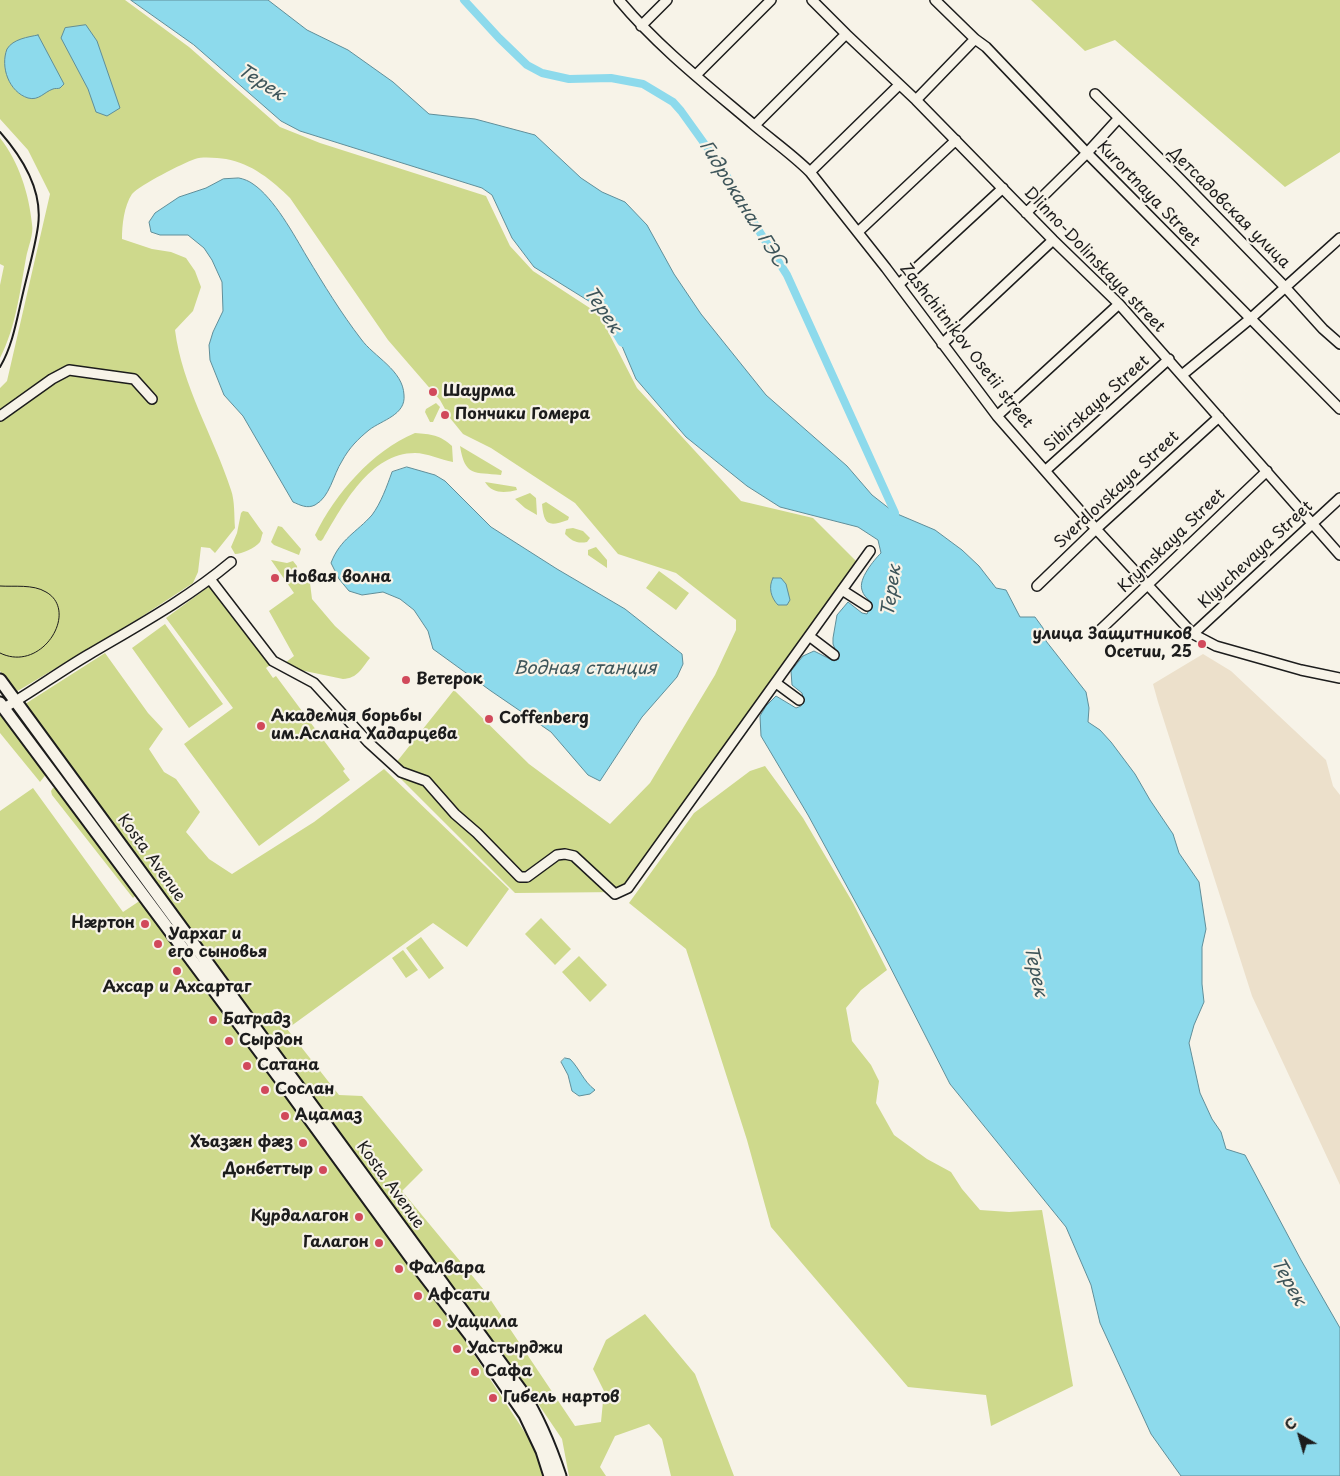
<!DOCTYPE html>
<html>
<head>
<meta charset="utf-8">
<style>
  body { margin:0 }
  #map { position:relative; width:1340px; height:1476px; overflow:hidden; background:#f7f3e8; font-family:"Playpen Sans",sans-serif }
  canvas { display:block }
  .north { position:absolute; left:1275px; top:1411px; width:50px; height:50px; -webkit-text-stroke:4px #f7f3e8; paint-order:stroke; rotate:322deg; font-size:14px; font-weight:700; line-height:20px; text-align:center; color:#1c1c1c }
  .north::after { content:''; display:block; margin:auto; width:18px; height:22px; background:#1c1c1c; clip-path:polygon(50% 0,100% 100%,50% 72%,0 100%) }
</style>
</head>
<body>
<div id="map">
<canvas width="1340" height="1476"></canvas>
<div class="north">С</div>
</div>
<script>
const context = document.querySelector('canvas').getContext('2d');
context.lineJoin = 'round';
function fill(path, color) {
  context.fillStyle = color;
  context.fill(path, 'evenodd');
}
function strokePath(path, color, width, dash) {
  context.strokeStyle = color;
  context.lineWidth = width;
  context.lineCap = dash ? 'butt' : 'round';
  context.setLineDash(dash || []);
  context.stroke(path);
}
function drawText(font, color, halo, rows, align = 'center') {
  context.font = font + ' "Playpen Sans",sans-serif';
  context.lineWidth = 4.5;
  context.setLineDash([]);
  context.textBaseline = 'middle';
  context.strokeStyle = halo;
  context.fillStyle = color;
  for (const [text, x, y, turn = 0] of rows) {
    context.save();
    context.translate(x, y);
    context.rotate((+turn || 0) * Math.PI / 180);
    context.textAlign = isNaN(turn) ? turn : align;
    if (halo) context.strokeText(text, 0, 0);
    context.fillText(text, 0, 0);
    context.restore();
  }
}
const built = new Path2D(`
  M1203,654L1231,671L1326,760L1333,786L1340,795V1185L1252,996L1158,702L1153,684Z`);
const green = new Path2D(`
  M0,0H125L189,47L280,127L320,143L486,196L510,246L533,271L599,314L637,388L741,501L813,518L858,563L622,892L515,893L391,769L454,690L529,764L610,824L650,783L715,675L736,630V620L676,573L618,554L575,503L491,448L463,434L450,418L440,400L388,340L290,198C273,181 251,163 226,159C218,158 203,156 195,159C183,163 140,185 132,194C124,206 122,225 122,239L152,249L171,252L186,258L195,271L201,287L193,311L175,330C182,386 214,437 231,490C235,501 234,516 235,528L215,553L210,548L201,547L198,572L193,583L138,619L16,692L0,671V388L7,381L50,194L28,150L0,119Z
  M1031,0H1340V152L1285,187L1115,40L1085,51Z
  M0,138C19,162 29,194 32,224C34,234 28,247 26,258C20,291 16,327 0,358V285L4,266L0,264Z
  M436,403L440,407L433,422H430L425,412L426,409Z
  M415,433C431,434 440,435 452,446L453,462C441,460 427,453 415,453C370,453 343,505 323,539L321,541L318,540L315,535C336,493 371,452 415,433Z
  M460,446L502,471L501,475C474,472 465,477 460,446Z
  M485,482L516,487L517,490C505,493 492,494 485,482Z
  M530,493L536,498L537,515L525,508L515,499Z
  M546,502L569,517L568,520C548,527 544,525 542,504Z
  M243,511L248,512L263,533C262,534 261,540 260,542C255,548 242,554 235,554L231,547L237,533L241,513Z
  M278,526L282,527L301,549L299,555L274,545L271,542Z
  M573,528L583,531L590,538L587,542C577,544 572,541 565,534L566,529Z
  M596,547L607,560V568L588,555V550Z
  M271,560L287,563L293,561L297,566L298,579L310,583L312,599L335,626L370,658C361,669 358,678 343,679L281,666L294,656L269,611L294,593Z
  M659,571L689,593L676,610L646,588Z
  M211,585L270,665L266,668L273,678L276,676L345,769L343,771L350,780L259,846L184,744L233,708L166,618Z
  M165,624L223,704L189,728L132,648Z
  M105,653L148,713L163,729L149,749L164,772L176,779L200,812L186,832L209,859L232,874L314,822L384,769L509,889L467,947L433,923L287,1029L339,1095L362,1096L423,1170L402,1191L484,1290L575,1426L601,1422L604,1391L593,1369L606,1340L645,1314L695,1374L734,1476H671L662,1439L649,1424L615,1436L600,1467L606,1476H569L562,1439L520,1377L22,706Z
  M0,711L47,773L40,782L0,733Z
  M765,766L803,818L853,903L887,970L861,990L846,1008L852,1041L871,1065L879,1081L876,1103L894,1135L927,1159L951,1172L962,1189L980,1210L1009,1212L1042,1210L1073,1386L991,1426L986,1395L908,1387L771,1227L747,1140L686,949L629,903L694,813L750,771Z
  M56,787L136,893V895L133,898L52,795L51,791L53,788Z
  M33,788L123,912L141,900L443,1307L537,1451L545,1476H0V811Z
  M541,918L571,949L555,965L525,934Z
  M421,937L444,968L429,979L406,948Z
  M403,950L418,970L406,978L392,958Z
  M579,956L607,985L590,1002L562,972Z`);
const water = new Path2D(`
  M131,0H268L307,30L348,50L393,82L429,114L475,119L535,135L581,178L602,192L625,202L647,225L674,274L701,314L766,395L847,466L872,495L895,513L935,530L962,550L979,566L996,588L1006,590L1020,617H1035L1043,628L1046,641L1086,692L1089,708L1088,722L1100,730L1111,742L1135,774L1150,800L1173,834L1179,853L1199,882L1206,929L1202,947V984L1204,1002L1194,1025L1189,1043L1200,1093L1212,1119L1221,1132L1226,1149L1245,1155L1301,1260L1340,1328V1476H1181L1151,1434L1100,1323L1091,1285L1066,1227L950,1084L880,947L808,815L761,736L760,716L766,706L776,696L796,708L801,706L804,701L802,693L792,685L791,671L803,656L814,651L834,661L839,659L833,644V638L837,615L848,602L862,613L867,614C875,598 865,601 862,590C858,579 874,560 881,553L878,540L858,527L780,507L747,486L686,437L636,379L608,313L534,267L512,238L492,195L482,188L300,131L281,121L194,45Z
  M86,25L97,41L120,108L107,116L96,112L88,89L61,38L65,28Z
  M38,35L64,84L60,88C58,89 55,88 53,89C44,92 39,101 28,98C9,92 0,67 7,49C13,39 28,37 38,35Z
  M239,178C244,179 249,181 253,184C274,198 294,235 307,257C324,285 341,313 361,339C374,357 403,370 404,395C406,415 382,420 369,430C358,439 349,448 342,461C333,475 330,497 315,505C307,509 300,505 293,502L243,416L224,395L210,360L209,345L213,332L223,311L222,282L212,260L204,248L188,235H160L151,232L149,222L155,213L179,197L206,188L223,179Z
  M407,467L435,475L445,481L491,527L557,569L625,609L682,654L683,664L677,677L642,717L600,781L588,775L551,732L491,691L433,649L428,631L414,610L400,599L383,592L362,595L349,591L339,579L331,563C340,539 357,532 372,515C381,503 387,486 392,472Z
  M773,578H781L786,584L790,600L787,605H778C771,598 768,587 773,578Z
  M565,1058L570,1059C580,1069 583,1081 595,1090L590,1094L579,1096L572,1091L568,1075L561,1062Z`);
const canal = new Path2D(`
  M464,0L499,38L527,65L542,73L569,79L611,78L643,84L673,102L681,111L724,171L740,201L787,275L895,513V522`);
const river = new Path2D(`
  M596,296L623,341`);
const minor = new Path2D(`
  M619,0C658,47 708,86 754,125C773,141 793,155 810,172L886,268L997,416L1096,529L1193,634L1216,646L1301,670L1340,678
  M812,0L846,34L916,100L1053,240L1119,304L1340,555
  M935,0L975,39L986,47L1087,153L1340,409
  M641,26L667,0
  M696,75L771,0
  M1095,94L1180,179L1285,287L1323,329L1340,344
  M916,100L975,39
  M755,125L846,34
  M810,172L899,85
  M1026,213L1087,153L1118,119
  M858,232L956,140
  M899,284L1003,188
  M942,344L1053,240
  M1182,375L1250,319L1340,238
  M0,416L52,379L69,370L134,379L152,399
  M997,416L1119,304
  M1046,470L1169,359
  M210,579L273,661L314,683L368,742L401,772L426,781L455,814L477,833L520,877H527L557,855L565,854L574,856L615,894L628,888L870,551
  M1037,586L1096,529L1219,417
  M842,590L867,606
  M1097,633L1267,471
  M1193,634L1340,498
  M809,636L834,655
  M776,683L799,700
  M4,708C32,692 59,672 88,655C137,626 187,599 231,562`);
const major = new Path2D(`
  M0,680L522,1392C539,1419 550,1446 560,1476
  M0,703L290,1092L414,1262L470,1335L525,1415L542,1451L550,1476`);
const tram = new Path2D(`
  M0,586C14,587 33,584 46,592C80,611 42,674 0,653`);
const rail = new Path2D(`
  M0,132C22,157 43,191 38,226C35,248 28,271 23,293C17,318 13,345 0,367`);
const markers = [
  [433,392,5,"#d1495b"],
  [445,415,5,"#d1495b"],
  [275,578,5,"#d1495b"],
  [1202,644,5,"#d1495b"],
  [406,680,5,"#d1495b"],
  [489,719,5,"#d1495b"],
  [261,726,5,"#d1495b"],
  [145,924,5,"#d1495b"],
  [158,944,5,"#d1495b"],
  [177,971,5,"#d1495b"],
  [213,1020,5,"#d1495b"],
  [229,1041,5,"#d1495b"],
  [247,1066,5,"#d1495b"],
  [265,1090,5,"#d1495b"],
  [285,1116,5,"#d1495b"],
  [303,1143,5,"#d1495b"],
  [323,1170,5,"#d1495b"],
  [359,1217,5,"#d1495b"],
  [379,1243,5,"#d1495b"],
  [399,1269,5,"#d1495b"],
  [418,1296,5,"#d1495b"],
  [437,1323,5,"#d1495b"],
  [457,1349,5,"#d1495b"],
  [475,1372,5,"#d1495b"],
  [493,1398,5,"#d1495b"]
];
const streetNames = [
  ["Kurortnaya Street",1148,194,46],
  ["Детсадовская улица",1229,208,45],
  ["Dlinno-Dolinskaya street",1094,260,46],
  ["Zashchitnikov Osetii street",966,346,52],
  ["Sibirskaya Street",1097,404,-42],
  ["Sverdlovskaya Street",1117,490,-43],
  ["Krymskaya Street",1172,541,-44],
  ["Klyuchevaya Street",1256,555,-43],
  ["Kosta Avenue",151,858,54],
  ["Kosta Avenue",390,1185,54]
];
const poiNames = [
  ["Шаурма",443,392],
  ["Пончики Гомера",455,415],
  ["Новая волна",285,578],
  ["улица Защитников",1192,635,"right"],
  ["Осетии, 25",1192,653,"right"],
  ["Ветерок",416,680],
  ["Академия борьбы",271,717],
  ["им.Аслана Хадарцева",271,735],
  ["Coffenberg",499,719],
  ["Нæртон",135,924,"right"],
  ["Уархаг и",168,935],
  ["его сыновья",168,953],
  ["Ахсар и Ахсартаг",177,988,"center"],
  ["Батрадз",223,1020],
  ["Сырдон",239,1041],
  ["Сатана",257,1066],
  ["Сослан",275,1090],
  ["Ацамаз",295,1116],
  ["Хъазæн фæз",293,1143,"right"],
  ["Донбеттыр",313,1170,"right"],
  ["Курдалагон",349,1217,"right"],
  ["Галагон",369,1243,"right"],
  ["Фалвара",409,1269],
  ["Афсати",428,1296],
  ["Уацилла",447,1323],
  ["Уастырджи",467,1349],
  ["Сафа",485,1372],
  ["Гибель нартов",503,1398]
];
const waterNames = [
  ["Терек",261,83,33],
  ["Гидроканал ГЭС",742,204,58],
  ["Терек",602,310,56],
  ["Терек",892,591,-82],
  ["Водная станция",585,669],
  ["Терек",1035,971,78],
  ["Терек",1288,1282,61]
];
fill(built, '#ece0cb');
fill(green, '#ced98c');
fill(water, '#8ddaec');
strokePath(water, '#608e99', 1);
strokePath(canal, '#8ddaec', 8);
strokePath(river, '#8ddaec', 12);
strokePath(minor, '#1c1c1c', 12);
strokePath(major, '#1c1c1c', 15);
strokePath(minor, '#f7f3e8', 9);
strokePath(major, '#f7f3e8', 11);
strokePath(tram, '#1c1c1c', 1);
strokePath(rail, '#1c1c1c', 2);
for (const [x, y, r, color] of markers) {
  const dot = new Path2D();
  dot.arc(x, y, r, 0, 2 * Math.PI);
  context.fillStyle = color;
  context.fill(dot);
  strokePath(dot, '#f7f3e8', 2);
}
drawText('16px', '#1c1c1c', '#f7f3e8', streetNames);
drawText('bold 16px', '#1c1c1c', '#f7f3e8', poiNames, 'left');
drawText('italic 18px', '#3e555a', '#f7f3e8', waterNames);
</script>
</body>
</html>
